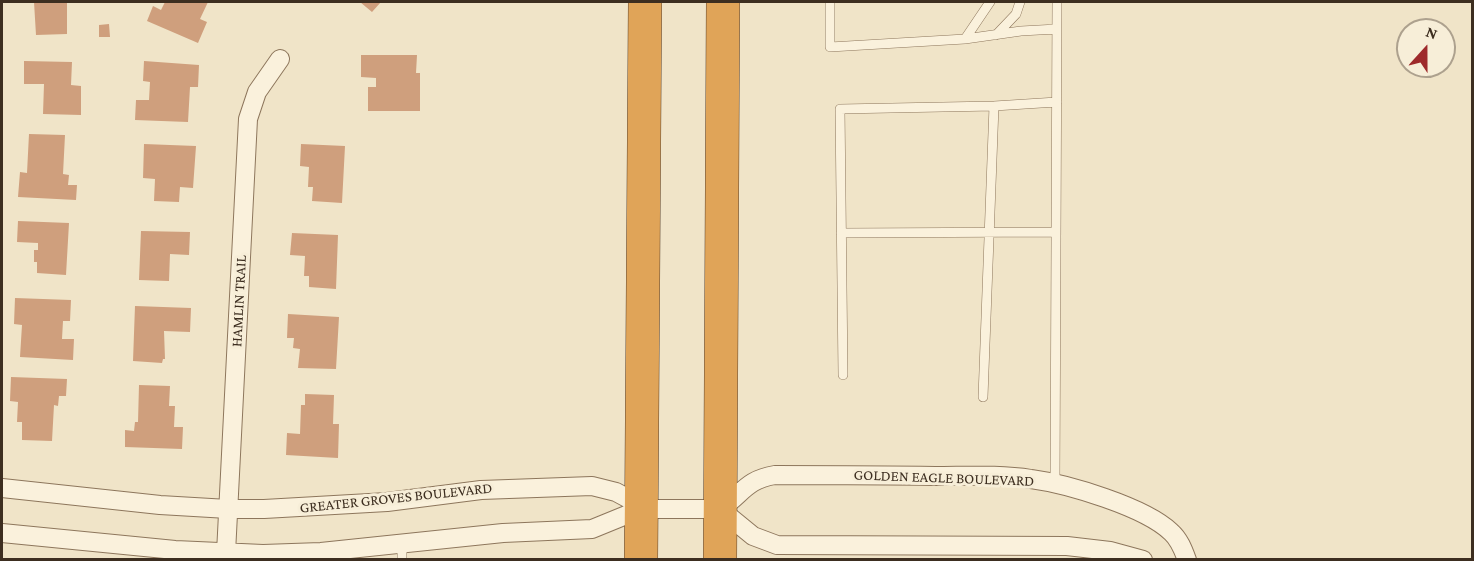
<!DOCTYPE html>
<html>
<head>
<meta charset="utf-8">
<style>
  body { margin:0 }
  #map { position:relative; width:1474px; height:561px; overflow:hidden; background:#f0e4c8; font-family:"Crimson Pro",serif }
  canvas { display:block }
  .frame { position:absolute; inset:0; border:3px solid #3d2e20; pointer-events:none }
  .north { position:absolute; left:1396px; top:18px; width:60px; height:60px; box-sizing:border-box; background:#f7eed8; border:2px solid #ada18e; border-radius:50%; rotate:21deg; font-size:16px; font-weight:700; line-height:24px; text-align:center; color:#3d2e20 }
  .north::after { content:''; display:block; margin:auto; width:21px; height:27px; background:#9e2a2b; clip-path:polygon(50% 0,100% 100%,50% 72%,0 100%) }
</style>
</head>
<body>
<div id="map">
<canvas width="1474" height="561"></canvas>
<div class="frame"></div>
<div class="north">N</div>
</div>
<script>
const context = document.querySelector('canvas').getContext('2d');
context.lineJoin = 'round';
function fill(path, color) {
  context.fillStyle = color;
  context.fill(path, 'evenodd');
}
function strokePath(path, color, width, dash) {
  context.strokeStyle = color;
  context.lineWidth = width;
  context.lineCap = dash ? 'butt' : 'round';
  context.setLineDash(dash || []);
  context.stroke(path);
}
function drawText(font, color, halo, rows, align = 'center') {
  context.font = font + ' "Crimson Pro",serif';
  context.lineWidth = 6;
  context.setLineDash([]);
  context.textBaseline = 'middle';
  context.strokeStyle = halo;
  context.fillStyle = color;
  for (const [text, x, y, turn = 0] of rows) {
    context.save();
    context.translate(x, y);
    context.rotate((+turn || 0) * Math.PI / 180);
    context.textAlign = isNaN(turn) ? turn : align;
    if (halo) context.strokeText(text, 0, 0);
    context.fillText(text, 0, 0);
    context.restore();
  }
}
const building = new Path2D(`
  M34,2H67V34L36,35Z
  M165,2H208L200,19L207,22L198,43L147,21L153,6L161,10Z
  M360,2H381L372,12Z
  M109,24L110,37H99V25Z
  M361,55H417L416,73H420V111H368V87H376V78L361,77Z
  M24,61L72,62L71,85L81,86V115L43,114L44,84H24Z
  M144,61L199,65L198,87H190L188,122L135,120L136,100H149L150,82L143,81Z
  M29,134L65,135L63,174L69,175L68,185H77L76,200L18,197L20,172L27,173Z
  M144,144L196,146L193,188L180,187L179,202L154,201L155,179L143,178Z
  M301,144L345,146L342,203L312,201L313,187H308L309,167L300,166Z
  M18,221L69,223L66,275L37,273V262H34V250H38V243L17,242Z
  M141,231L190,232L189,255L170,254L169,281L139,280Z
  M292,233L338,235L336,289L309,287V276H304L305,256L290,255Z
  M15,298L71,300L70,321H63L62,339H74L73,360L20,357L22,325L14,324Z
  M135,306L191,308L190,332L164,331L165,359H163L162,363L133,361Z
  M288,314L339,317L336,369L298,368L300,349L293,348L294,338H287Z
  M11,377L67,379L66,396H59L58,406L54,405L52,441L22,440V422H17L18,402L10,401Z
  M139,385L170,386L169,406H175L174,427H183L182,449L125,447V430L134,431L135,422H138Z
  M305,394L334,395L333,424H339L338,458L286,455L287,433L300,434L301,405H305Z`);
const lane = new Path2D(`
  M830,2V47L965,39L1021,31L1057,29
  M996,35L1016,14L1020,2
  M965,39L990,2
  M841,233L1056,232
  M843,375L840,109L994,106L1057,102
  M983,397L994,106
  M1055,483L1057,2
  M402,545V560`);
const street = new Path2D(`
  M2,488L160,505L228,509H264L387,502L481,490L592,486L616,492L629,499L641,509
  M720,509C743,494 745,480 775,475C828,475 882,475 935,476C967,476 1000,474 1031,479C1068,484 1145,507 1171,532C1179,539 1183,549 1187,560
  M720,509L753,536L777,545L1067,546L1110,551L1143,560
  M2,533L175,550L263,554L321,552L503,533L592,529L641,509H720
  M226,553L248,119L257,92L280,59`);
const highway = new Path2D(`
  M641,560L645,2
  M720,560L723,2`);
const streetNames = [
  ["HAMLIN TRAIL",239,301,-87],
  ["GOLDEN EAGLE BOULEVARD",944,478,2],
  ["GREATER GROVES BOULEVARD",396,498,-6]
];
fill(building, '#cf9f7d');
strokePath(lane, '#8d765c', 10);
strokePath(street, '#8d765c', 20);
strokePath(highway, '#5b4430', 34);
strokePath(lane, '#faf1dc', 9);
strokePath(street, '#faf1dc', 18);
strokePath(highway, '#e0a458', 33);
drawText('15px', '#3d2e20', '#f7eed8', streetNames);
</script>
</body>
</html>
